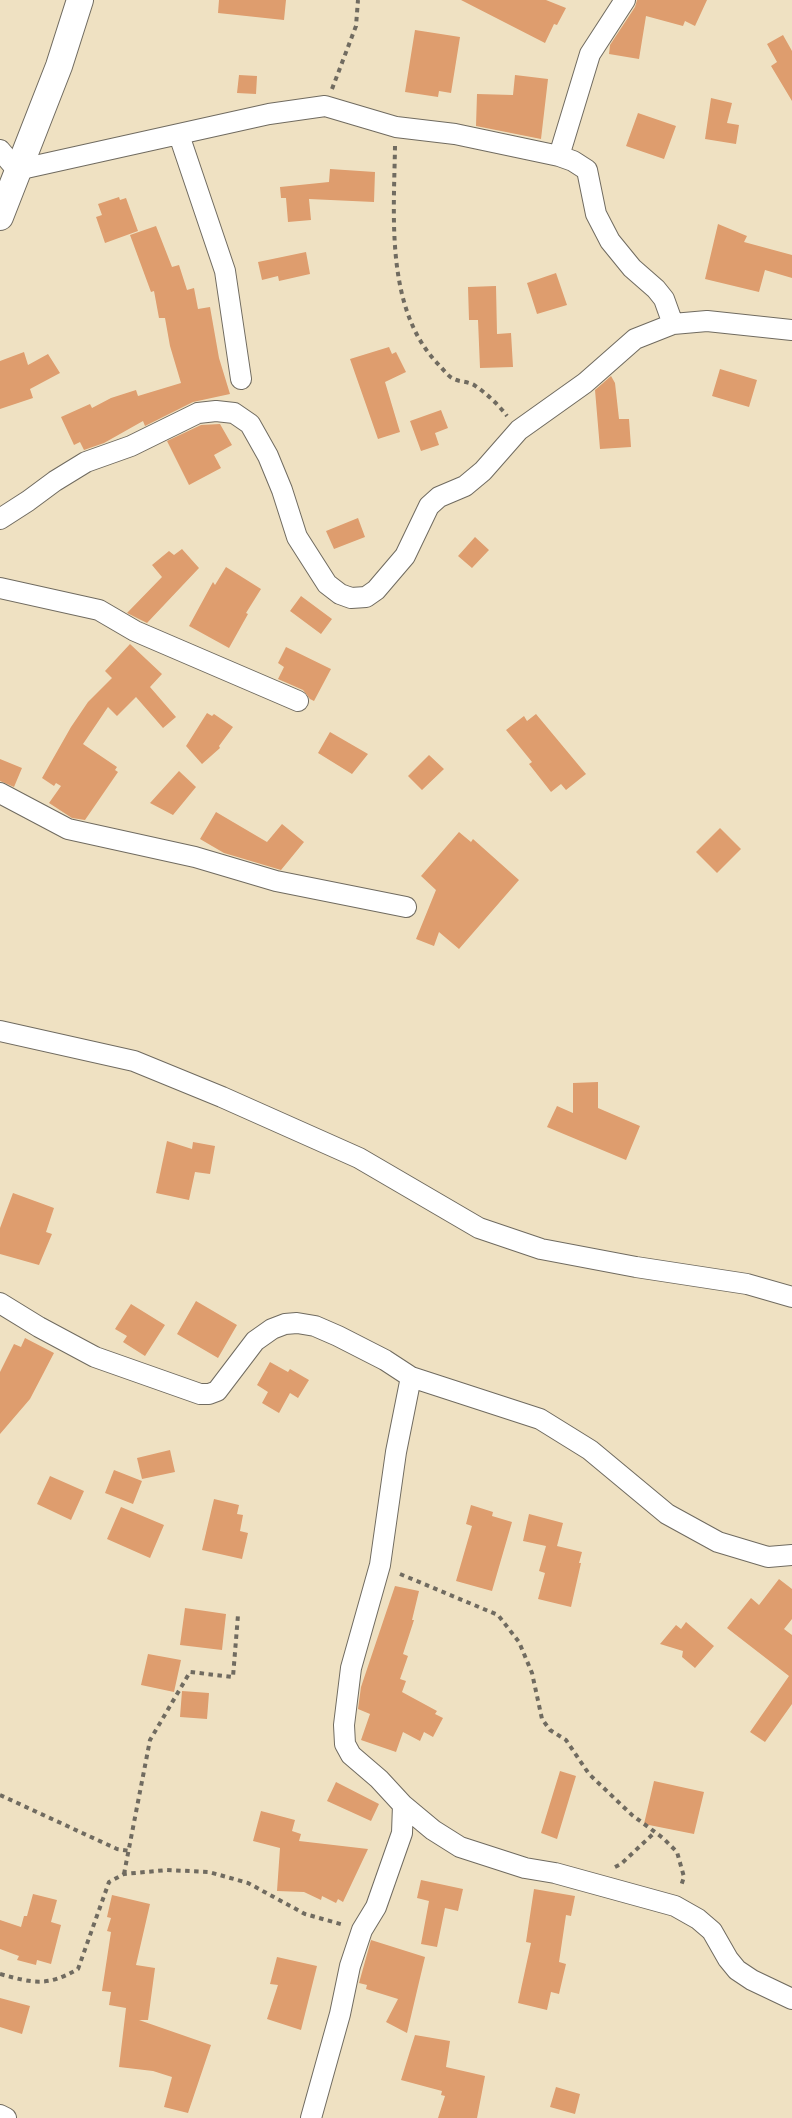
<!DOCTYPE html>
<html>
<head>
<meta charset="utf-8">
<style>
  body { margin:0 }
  canvas { display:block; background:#efe1c2 }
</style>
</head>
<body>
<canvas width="792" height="2118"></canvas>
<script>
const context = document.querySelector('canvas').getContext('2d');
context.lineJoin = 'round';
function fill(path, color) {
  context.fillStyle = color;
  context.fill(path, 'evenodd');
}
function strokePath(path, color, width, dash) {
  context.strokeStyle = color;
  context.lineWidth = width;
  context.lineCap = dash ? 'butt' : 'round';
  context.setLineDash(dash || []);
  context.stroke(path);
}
const building = new Path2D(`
  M219,0H286L284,20L218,13Z
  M461,0H546L566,8L557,25L554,24L545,43Z
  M637,0H707L695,26L685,21L683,26L646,16L639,59L609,54L610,45L635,7Z
  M415,30L460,37L451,93L439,91L438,97L405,92Z
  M783,35L792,51V101L771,66L777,62L767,44Z
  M239,75L257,76L256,94L237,93Z
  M515,75L548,79L541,139L476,126L477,94L513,95Z
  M711,98L732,103L727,123L739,125L736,144L705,139Z
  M638,113L676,126L664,159L626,146Z
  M330,169L375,172L374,202L309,199L311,220L288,222L286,198H281L280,187L329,182Z
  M119,197L120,200L126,198L138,231L105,243L96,217L102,215L98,204Z
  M718,224L747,236L744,242L792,255V278L765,270L759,292L705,279Z
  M156,226L172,267L179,265L187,290L194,288L198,309L210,307L219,358L230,394L193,402L145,426L143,421L104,443L84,450L80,442L74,445L61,417L90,404L92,408L111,398L136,390L138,396L181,383L170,346L165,318H159L154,291L151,292L130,235Z
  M306,252L310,274L279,281L278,276L262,280L258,262Z
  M556,273L567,305L537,314L527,283Z
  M496,286L497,334L511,333L513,367L480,368L478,320H469L468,287Z
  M389,347L392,354L396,352L406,372L385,382L400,432L378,439L350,359Z
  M24,352L28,365L48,354L60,373L30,389L33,398L0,409V361Z
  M720,369L757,380L749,407L712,396Z
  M611,376L615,383L619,419H629L631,447L600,449L595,390Z
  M441,410L448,428L435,433L439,445L421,451L410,421Z
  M220,424L232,445L214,455L221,468L189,485L167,441L201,425Z
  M358,518L365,537L334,549L326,531Z
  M475,537L489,550L472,568L458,556Z
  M182,549L199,568L147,623L127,613L162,577L152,565L169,551L174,555Z
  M226,567L261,589L246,613L248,614L229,648L189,626L213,582L215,585Z
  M301,596L332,619L321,634L290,611Z
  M130,644L162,674L150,687L176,717L163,728L136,697L117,716L108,707L83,744L117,767L115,770L118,772L85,820L72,818L49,803L61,786L56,783L54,786L42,778L71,727L88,702L112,678L105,671Z
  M286,647L331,669L314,701L310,699L303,690L278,679L284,667L278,663Z
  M207,713L212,716L214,714L233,727L219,746L220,748L202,764L186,746Z
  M536,714L586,774L566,790L561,784L551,792L529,764L532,762L506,730L524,716L527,721Z
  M330,732L368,754L352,774L318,753Z
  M429,755L444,769L422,790L408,776Z
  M0,759L22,768L14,787L0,781Z
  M179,771L196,787L173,815L150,803Z
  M216,812L267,842L282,824L304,842L281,870L224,853L200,839Z
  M720,828L741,849L717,873L696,852Z
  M459,832L471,842L473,839L519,880L459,949L439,932L434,946L416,939L436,890L421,876Z
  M598,1082V1108L640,1126L626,1160L547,1127L557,1106L573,1113V1083Z
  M167,1141L192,1149L193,1142L215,1146L210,1174L195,1172L189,1200L156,1193Z
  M13,1193L54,1208L46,1232L52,1234L39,1265L0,1254V1228Z
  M196,1301L237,1325L218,1358L177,1334Z
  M131,1304L165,1325L145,1356L123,1342L127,1336L115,1329Z
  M25,1338L54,1353L30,1399L0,1434V1372L14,1344L21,1347Z
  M270,1362L288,1372L290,1369L309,1380L298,1398L290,1393L279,1413L262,1403L268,1392L257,1385Z
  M170,1450L175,1472L142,1479L137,1458Z
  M114,1470L142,1481L133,1504L105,1493Z
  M50,1476L84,1491L71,1520L37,1504Z
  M214,1499L239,1505L237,1514L243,1515L240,1531L248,1533L242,1559L202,1550Z
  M471,1505L493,1512L492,1516L512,1522L492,1591L456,1581L472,1526L466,1524Z
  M121,1507L164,1525L150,1558L107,1539Z
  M529,1514L563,1523L557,1546L582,1552L579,1563H581L571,1607L538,1599L545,1573L539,1571L546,1546L523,1541Z
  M779,1579L792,1589V1619L784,1629L792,1635V1704L765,1742L750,1732L789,1676L727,1628L751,1598L759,1605Z
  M395,1586L419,1591L412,1620H414L403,1654L408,1656L400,1679L406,1681L402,1692L437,1711L435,1714L443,1718L433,1737L424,1732L420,1741L403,1732L396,1752L361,1740L370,1714L358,1709L361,1687Z
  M185,1608L226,1614L222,1650L180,1645Z
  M686,1622L714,1646L695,1668L682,1657L683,1651L660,1644L676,1625L681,1629Z
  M148,1654L181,1660L174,1692L141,1685Z
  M182,1691L209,1693L207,1719L180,1717Z
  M560,1771L576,1776L557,1839L541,1833Z
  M654,1781L704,1792L694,1834L644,1824Z
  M336,1782L379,1804L371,1821L327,1801Z
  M261,1811L295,1820L292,1831L301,1834L299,1841L368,1849L343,1902L338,1899L336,1903L322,1896L321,1900L304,1892L277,1891L280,1848L253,1841Z
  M421,1880L463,1889L458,1911L445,1908L437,1947L421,1944L429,1901L417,1898Z
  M534,1889L575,1896L571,1916L566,1915L559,1962L566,1964L559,1994L551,1992L547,2010L518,2003L531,1943L526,1942Z
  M33,1894L57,1900L51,1922L61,1925L51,1964L37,1960L36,1965L17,1960L19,1956L0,1949V1920L21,1927L24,1916H27Z
  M112,1895L150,1904L136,1965L155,1968L148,2020H139L211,2045L188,2113L164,2107L172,2077L153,2071L119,2067L126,2008L109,2005L111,1992L102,1991L111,1932L107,1931L111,1918L107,1917Z
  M371,1940L425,1957L407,2033L386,2022L398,1999L366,1989L367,1985L359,1983Z
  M277,1957L317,1966L301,2030L267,2019L278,1985L270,1984Z
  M0,1998L30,2006L22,2034L0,2027Z
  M415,2035L450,2041L446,2067L485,2076L477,2118H438L445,2096L441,2095L442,2091L401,2080Z
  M556,2087L580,2094L575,2114L550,2107Z`);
const path = new Path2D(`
  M332,89L356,26L358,0
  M395,146C394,217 385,310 439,365C443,369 447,375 452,378C458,382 467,381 474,385C486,393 498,404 507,416
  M400,1574L498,1615L519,1642L532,1673L542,1719L550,1730L566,1740L589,1774L632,1815L663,1838L677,1852L684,1877L681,1886
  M0,1795L117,1849L130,1851
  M615,1867L621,1864L654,1833
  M124,1874L150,1740L190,1672L233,1677L238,1615
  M0,1974C33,1983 47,1987 78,1969L109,1882L124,1874L167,1870L209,1872L248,1883L305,1914L344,1925`);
const minor = new Path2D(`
  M179,135L225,271L241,379
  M0,150L17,170L269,114L325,106L396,127L455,134L559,156L573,161L587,170L596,214L610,241L632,268L656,289L664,299L673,324
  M559,156L590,54L625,0
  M0,519L28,501L55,481L86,462L131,446L198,413L216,411L234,413L250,424L268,456L282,490L297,537L327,584L340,594L351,598L366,597L376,590L405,556L429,506L439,497L465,486L483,471L519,430L585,383L635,339L673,324L707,321L792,330
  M0,588L99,610L135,631L298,701
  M0,793L68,829L195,857L276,881L406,907
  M0,1031L134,1061L222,1097L359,1158L479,1228L541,1249L636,1267L747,1284L792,1297
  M0,1303L39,1327L95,1357L200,1394H209L217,1391L255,1341L272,1329L285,1324L297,1323L315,1326L338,1336L385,1360L411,1377L540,1419L590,1450L667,1514L718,1542L768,1557L792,1555
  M411,1377L396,1452L380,1565L351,1668L344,1725L345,1744L351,1755L379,1779L403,1805L433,1830L460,1847L525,1868L555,1873L675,1906L698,1919L712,1931L728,1959L737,1970L752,1980L792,1999
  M0,2115L6,2118
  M311,2118L340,2014L350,1966L362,1930L376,1907L402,1833L403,1805`);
const tertiary = new Path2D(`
  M0,217L59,66L80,0`);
fill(building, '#de9d6e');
strokePath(minor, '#706b60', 22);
strokePath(tertiary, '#706b60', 28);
strokePath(path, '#706b60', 4, [4.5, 4.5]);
strokePath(minor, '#fff', 20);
strokePath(tertiary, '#fff', 26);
</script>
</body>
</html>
